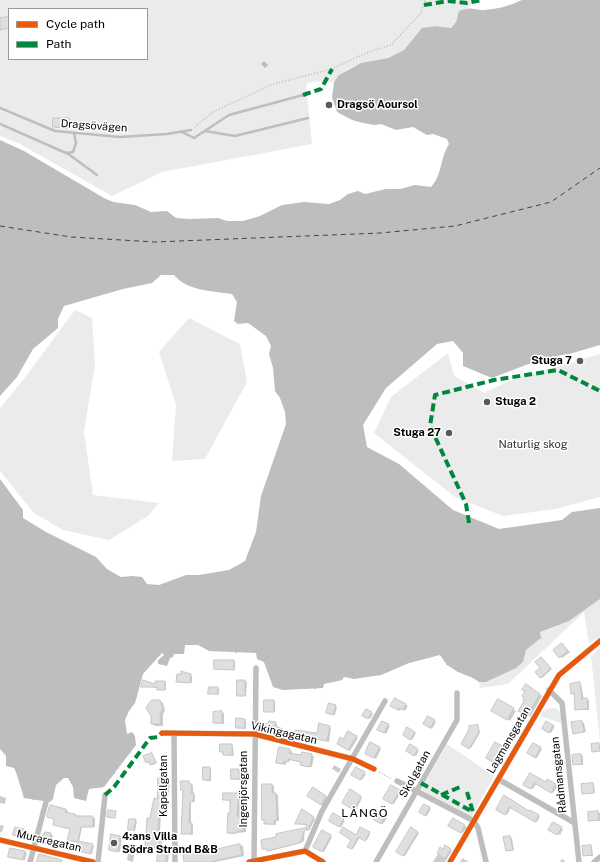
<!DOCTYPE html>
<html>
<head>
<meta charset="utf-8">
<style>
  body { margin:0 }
  #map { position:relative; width:600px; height:862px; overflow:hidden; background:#fff; font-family:"Public Sans",sans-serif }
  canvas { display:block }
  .legend { position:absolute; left:8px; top:8px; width:140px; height:52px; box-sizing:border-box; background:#fff; border:1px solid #999; margin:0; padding:5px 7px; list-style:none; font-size:12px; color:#000 }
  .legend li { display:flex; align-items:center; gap:8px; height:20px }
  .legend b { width:20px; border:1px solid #999 }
</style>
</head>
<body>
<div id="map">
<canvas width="600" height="862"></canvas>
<ul class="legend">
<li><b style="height:5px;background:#e8590c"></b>Cycle path</li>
<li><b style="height:5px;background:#00873e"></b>Path</li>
</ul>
</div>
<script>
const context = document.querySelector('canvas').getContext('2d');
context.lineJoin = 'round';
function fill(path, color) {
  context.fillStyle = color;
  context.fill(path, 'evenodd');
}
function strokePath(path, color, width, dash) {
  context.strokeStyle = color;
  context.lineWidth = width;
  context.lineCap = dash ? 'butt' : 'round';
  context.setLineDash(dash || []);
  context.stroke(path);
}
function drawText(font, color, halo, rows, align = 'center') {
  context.font = font + ' "Public Sans",sans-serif';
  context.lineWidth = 3;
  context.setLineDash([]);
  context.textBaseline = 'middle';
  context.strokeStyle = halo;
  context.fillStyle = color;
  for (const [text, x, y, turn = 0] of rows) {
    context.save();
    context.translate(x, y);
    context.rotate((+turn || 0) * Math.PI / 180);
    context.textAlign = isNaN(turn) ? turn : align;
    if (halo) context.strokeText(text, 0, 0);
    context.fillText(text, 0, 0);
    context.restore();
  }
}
const green = new Path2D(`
  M0,0H473L470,7L459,11L456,22L451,28L435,26L422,28C416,35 410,46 402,51C378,66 354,56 334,82C320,84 321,78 306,84L312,144L162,172L112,196L20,144L0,136ZM9,9H147V59H9Z
  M75,310L92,318L95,364L84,432L93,495L159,503L148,516L109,540L63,530L34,513L0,471V408C27,377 50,343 75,310Z
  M189,318L240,344L247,382L205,459L172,461L176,405L159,352Z
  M448,353L454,376L484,393L512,380L600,354V497L556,509L503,516L455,497L374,433L391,397Z
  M600,599V637L589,644L584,612L508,684L480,688L479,682H486L523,662L526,650L541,638L540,632L569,621Z
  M600,648V741L591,656Z
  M550,708L558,709L561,715V723L540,716L544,710Z
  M447,744L494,776L471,818L421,790Z`);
const water = new Path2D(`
  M522,0H600V345L569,354L544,358L492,378L463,366V353L453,341L437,344L386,388L363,425L367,447L399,464L453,510L499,529L562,520L572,512L600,508V599L569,621L540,632L541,638L526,650L523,662L516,668L486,682H479L473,678L458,672L447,665L440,655L409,663L381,675L354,679L344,677L342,680L324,684L323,688L283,690L273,687L264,662L257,659L256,653L209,651L198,645H185L184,654H174L173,657L170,658L167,666L158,664V660L164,655L162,653L143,674L135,703L129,711L125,720L127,734L132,732L135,736L136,745L104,787L89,789L86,801L74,798L73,787L68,778H64L56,785L53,799L50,802L24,798L16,772L14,768L6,766V756L0,749V479L23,510V518L46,532L96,557L107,569L121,577L133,576L142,577L147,584L159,585L186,575H199L229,570L245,561L256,532L261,496L286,424L285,412L280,398L275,391L273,368L269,354L271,346L266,336L248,323L238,324L234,321L237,302L232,294C213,291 187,291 174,275H161L152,283L123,289L64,306L58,319V328L33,349L17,377L0,396V140L24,151L104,198L113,202L135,205L151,212L167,211L176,218L189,219L218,218L227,221H243L260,216L282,205L304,202L329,204L340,200L348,194L358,191L365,194L386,189H400L415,185L431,187C442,176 440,158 449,144L447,139L433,134L427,135L413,127L396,130L381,124L374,125L363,123L352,120L337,112L332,97L334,82L339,75L361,63L388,58L404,50L422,28L435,26L451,28L456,22L459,11C472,6 473,10 484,10C498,9 509,6 522,0Z`);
const shadow = new Path2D(`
  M264,61L268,65L265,68L261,64Z
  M69,119L71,120L70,129L54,127Z
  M562,644L570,652L562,658L554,650Z
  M543,660L552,669L542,678L540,677Z
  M234,661L235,662V670L215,669Z
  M190,675L192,676V683L177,681Z
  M245,681L247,682L246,696H239L238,695Z
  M165,682L166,683V690H160L158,688L142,686Z
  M579,683L581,684L584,700H589V710H576L575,695L572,693Z
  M526,686L542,696L530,717L520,711L526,700Z
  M218,688L219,689V695L209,693Z
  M395,699L408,706L405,711L401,708L400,711L391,706Z
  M498,700L516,711L510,721L492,710Z
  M160,701L163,703L165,710L163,715V726H155L152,724Z
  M273,701L275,702V712L265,711Z
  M336,706L337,707L335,715L329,713Z
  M366,710L373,714L370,719L363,715Z
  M222,712L224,713V724L214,723Z
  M428,717L436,722L432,729L424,724Z
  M245,720L246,722V729L237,728Z
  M382,722L390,726L386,734L379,730Z
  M547,722L555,726L551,733L543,729Z
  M582,722L584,723L586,732L574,733L573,723Z
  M275,723L277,724V727L285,731L283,736L266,732L269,725Z
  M478,726L480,733L471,748L462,744Z
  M330,727L331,728L329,742L311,738V742L300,741L295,737L317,734Z
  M408,728L416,733L412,740L404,735Z
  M348,732L358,738L350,751L338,743L344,740Z
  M370,743L381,749L376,759L366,753Z
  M495,744L506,749L503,754L505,756L498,764L487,758Z
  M533,744L542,749L537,758L529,753Z
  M232,745L233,746L234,756L224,755L221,751Z
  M410,746L419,751L416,756L407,751Z
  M280,748L292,751L291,755L302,757L303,753L314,756L312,767L303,766L302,762L290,760L289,762L286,761V765L279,763Z
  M152,754L157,763L153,765L147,762Z
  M581,755L583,756V765L574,764Z
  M334,765L341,769L339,773L332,769Z
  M209,768L211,769V781H206L204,780Z
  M356,769L366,774L362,780L353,775Z
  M239,770L241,771V780L232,779Z
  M530,774L546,783L548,781L558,786L553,793L536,784L533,789L525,784Z
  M168,780L170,781L166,816L161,815L160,832L167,834L166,841H162L161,849L146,845L151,819Z
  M188,782L193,786V794L195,795V802H191V824L193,825V835L182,833L184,791L182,789Z
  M593,784L594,785L595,793H583Z
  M272,785L274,786V794L278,795L279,821H276V825L265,824Z
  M392,786L401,792L394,804L384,799Z
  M313,789L327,797L323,805L308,796Z
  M350,791L362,798L356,810L343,802Z
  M239,794L241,795L240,817L246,819V832L231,834L228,833L231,801L224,800Z
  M0,796L6,798L5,804L0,803Z
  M505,797L530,812L531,811L540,816L537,822L511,807L507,815L498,809Z
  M424,805L431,809L427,816L420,812Z
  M66,810L68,811L67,814L95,818V827H82L79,842L94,846L92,854L76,850L78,842L68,840L71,829L56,825Z
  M302,810L315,819L309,831L307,825L297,824Z
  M598,812L600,813V821L589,820V813Z
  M379,813L387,818L383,824L375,819Z
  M334,814L345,821L341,827L330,821Z
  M135,820L137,821L135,831L131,830L129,829Z
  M453,820L467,827L463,833L450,826Z
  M553,824L563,829L560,835L550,830Z
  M0,825L4,826L2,832H0Z
  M361,828L370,834L367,840L360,837L353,849L348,846Z
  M305,829L304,841L301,843L270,851L263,848L277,838Z
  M411,829L419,833L405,856L397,852Z
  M24,830L26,831L24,837L14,835Z
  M322,831L332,837L324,852L314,846Z
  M46,833L53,835L52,845L42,842Z
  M111,835L122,838L120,852L110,850Z
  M510,837L512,838L514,850L509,851L507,850Z
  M240,845L243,846L244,856L215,862H185L196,852L198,854Z
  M590,846L592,847L593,856H584Z
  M445,847L452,851L445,862H433L441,849L443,850Z
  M25,852L27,853L25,860L11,857Z
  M128,854L134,855L133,862L127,860Z
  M167,854L169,855L168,862H158Z
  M463,858L464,859L469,862H460Z
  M562,859L564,860L565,862H560Z`);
const ferry = new Path2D(`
  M0,226L71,237L155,242L380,233L455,226L551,202L600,168`);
const building = new Path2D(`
  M9,17V28L0,30V18Z
  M53,118H69V128L53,127Z
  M562,643L568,651L559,658L553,650Z
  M541,657L551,668L540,678L535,672L540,668L535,662Z
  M214,660H234V670L214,669Z
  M181,671L191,674L190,683L176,682L177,674H181Z
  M143,680L155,684V681H165V690H157V687H141Z
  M237,680H245V696H237Z
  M580,682L582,699L587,698L588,709L575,710L574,693L571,694L570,684Z
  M526,684L540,694L527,716L518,711L524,701L523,700L524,697L522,696L525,691L522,690Z
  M209,687H218V694H208Z
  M395,698L406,704L403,710L399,708L398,710L390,706Z
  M498,699L514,708L507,720L491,711Z
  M152,700H160L163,708L160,713L161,724H151V716L146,708Z
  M264,700H274V712H264Z
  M329,703L336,705L333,715L326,713Z
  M366,709L372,712L368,719L362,716Z
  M222,711V723H213V712Z
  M428,716L435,720L430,728L423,724Z
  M236,718L245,719V728H236Z
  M269,721L276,722L275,726L283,729L282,736L263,732L264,723L268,724Z
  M382,721L389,724L384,733L377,730Z
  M546,721L553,725L549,733L542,729Z
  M582,721L584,732L573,734L571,722Z
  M319,723L330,726L327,741L309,738V742L297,740L298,738H294L295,730L317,733Z
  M478,725L479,732L469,749L461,744L469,729V726Z
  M407,727L415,732L410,740L403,735Z
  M348,731L357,736L348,750L337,744L340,737L343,739Z
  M370,742L380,747L374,758L365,754Z
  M495,742L504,747L501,752L504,754L496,764L486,758Z
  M533,743L541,747L535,758L527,753Z
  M599,743L600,751L592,752L591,744Z
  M220,744H232V755H223V752H220Z
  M410,744L418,749L414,756L406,751Z
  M279,747L290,749L289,753L301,755L302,752L312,754L310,767L300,765L301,762L288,759V762L284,761V764L276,763Z
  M152,753L156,762L150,765L149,761L146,763L143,756Z
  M581,754L582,764L573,765L572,755Z
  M203,767H210V780H203Z
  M356,767L365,772L360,780L351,775Z
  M231,769H239V779H231Z
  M530,773L546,782L547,779L556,784L551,793L534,783L531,789L523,785Z
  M158,778L169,779L164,816L159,815L158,831L165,832L164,841H160L159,849L145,845L147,818H150L154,798L157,799Z
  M181,781H189V784H192L191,793H194L193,802H190L189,823H192L191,834H181L183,790H181Z
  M593,783L594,793L582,794L581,784Z
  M262,784H272V793H276L277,820H274V824H264V820H262Z
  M391,785L400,790L392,804L383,799Z
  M313,787L326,796L321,805L307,796Z
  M350,789L361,796L354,810L342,803Z
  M223,793H239L237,816H243V831H237V833H227L228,813H230V800H223Z
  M504,795L529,811L530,810L539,815L535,822L509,807L505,815L496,810Z
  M424,804L430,807L425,816L419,812Z
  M50,805L66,809L65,812L75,814V816H93V827H81L78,841L93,844L90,854L75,850L77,842L67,840L70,829L53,825L54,819L47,817Z
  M302,809L314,817L307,831L306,824H295Z
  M108,810L116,811L115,818L107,817Z
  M598,811L599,820L588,821V812Z
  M378,812L385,816L381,824L374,820Z
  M333,813L344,819L339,827L329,821Z
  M453,818L465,825L461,833L448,826Z
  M129,819H136L134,830H128Z
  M553,822L562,827L557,835L548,830Z
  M15,827L24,829L22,837L13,835Z
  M343,827L356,835L360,827L370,832L365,841L358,837L352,849L347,847L351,840L340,833Z
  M411,827L418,832L403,856L396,852Z
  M306,828L302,836V840L299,843L267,851V849H262L261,840L276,837V834Z
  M322,830L331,835L322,852L313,847Z
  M45,832L51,833L50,845L41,842L43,834H44Z
  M111,834L120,836L118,852L109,850Z
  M510,836L513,850L506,851L503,837Z
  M240,844L242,855L210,862H184L183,854L196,851V854Z
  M445,845L451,849L445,859L437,853L440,847L443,849Z
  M591,845L592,855L583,856L582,846Z
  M10,848L25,851L23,860L8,857Z
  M158,852L167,853L166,862H157Z
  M39,854L62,860V862H37Z`);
const path = new Path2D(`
  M195,127L213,112L273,84L332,69L366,53L391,45L421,13L425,0
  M596,590L600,598
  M582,593L585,609
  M558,621L560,625
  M533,628L541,638
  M517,640L526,650
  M530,640L535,643
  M516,650L523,662
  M432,651L435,656
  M427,652L430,658
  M236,653V642
  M256,653L257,641
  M419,653L423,660
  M179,654L180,640
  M407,655L409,663
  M440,655L442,649L440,645
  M496,655L505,674
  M152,656L154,661
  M412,657L413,661
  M443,657L449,655
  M399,659L402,666
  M511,659L516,668
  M377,661L381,675
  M388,661L390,671
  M264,662L273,650V641
  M384,663L388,673
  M367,665L369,677
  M370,665L372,676
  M447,665L451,659
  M360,666L363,677
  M351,669L354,679
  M268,672L273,667L283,665
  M458,672L460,657
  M464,674L466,663
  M467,675L471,665
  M485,675L486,682
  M473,678L480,670
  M324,684L326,669
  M315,689V679
  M283,690L288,674
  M121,694L137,698
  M121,696L122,692
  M117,730L126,729
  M58,744L63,755L68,753L63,741
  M128,744L125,747L131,753
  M66,754L77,776L71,781
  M112,756L109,759L119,769
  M112,771L115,774
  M16,772L26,768
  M379,772L392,779
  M109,775L112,777
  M104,780L106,785
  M99,781L101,788
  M95,782L97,788
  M24,798L28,793
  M41,799L42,790
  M33,800L36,790`);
const service = new Path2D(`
  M0,108L55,131L120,137L167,134L191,130
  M0,124L66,153L73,152L76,143L74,133
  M205,131L235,136L308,118
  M182,132L194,138L229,115L303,95
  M67,153L97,175`);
const minor = new Path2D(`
  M549,690L562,703L579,862
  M162,733L254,734L353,759L374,769
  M174,733L175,862
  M498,779L573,822
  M397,781L474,821L478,828L486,862
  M0,840L93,862
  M305,851L322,811L385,701
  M30,862L46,802
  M98,862L105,795
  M249,862L305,851L323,862
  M254,862L256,668
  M376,862L457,720V693
  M450,862L559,675L600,641
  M594,862L600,857`);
const quiet = new Path2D(`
  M424,5L448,1L467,3L482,0
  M303,95L321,89L332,69
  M469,523L466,504L430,426L435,395L494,380L558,370L600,391
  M421,783L473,812
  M467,792L473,812
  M105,795L114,787L150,738L158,737L162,733
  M441,795L460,787`);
const cycleway = new Path2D(`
  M162,733L254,734L353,759L374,769
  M0,840L93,862
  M249,862L305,851L323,862
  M450,862L559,675L600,641`);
const markers = [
  [329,105,4,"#595959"],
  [580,361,4,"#595959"],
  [487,402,4,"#595959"],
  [449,433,4,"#595959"],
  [114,843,4,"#595959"]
];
const poiNames = [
  ["Dragsö Aoursol",337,105],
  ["Stuga 7",572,361,"right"],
  ["Stuga 2",495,402],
  ["Stuga 27",441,433,"right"],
  ["4:ans Villa",122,837],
  ["Södra Strand B&B",122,850]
];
const streetNames = [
  ["Dragsövägen",94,126,4],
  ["Vikingagatan",284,733,13],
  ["Lagmansgatan",509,740,-60],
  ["Skolgatan",415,774,-61],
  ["Rådmansgatan",559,775,-96],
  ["Kapellgatan",164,786,-90],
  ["Ingenjörsgatan",244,789,-90],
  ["Muraregatan",49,841,13]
];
const parkNames = [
  ["Naturlig skog",533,445]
];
const neighbourhoodNames = [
  ["LÅNGÖ",365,813]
];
fill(green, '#ebebeb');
fill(water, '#bebebe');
fill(shadow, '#0003');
strokePath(ferry, '#434343', 1, [5, 4]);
fill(building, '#dfdfdf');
strokePath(building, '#c6c6c6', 1);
strokePath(path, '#b9b9b9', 1.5, [1, 2]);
strokePath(service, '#bebebe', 2.5);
strokePath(minor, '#bebebe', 5.5);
strokePath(quiet, '#00873e', 4, [8, 4]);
strokePath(cycleway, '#e8590c', 5);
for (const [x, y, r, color] of markers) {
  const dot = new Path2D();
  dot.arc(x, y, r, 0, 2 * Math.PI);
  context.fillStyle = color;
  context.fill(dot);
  strokePath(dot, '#fff', 1.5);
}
drawText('bold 11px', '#000', '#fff', poiNames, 'left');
drawText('11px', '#000', '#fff', streetNames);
drawText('11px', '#323232', '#fff', parkNames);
context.letterSpacing = '1px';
drawText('12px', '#000', '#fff', neighbourhoodNames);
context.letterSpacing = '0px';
</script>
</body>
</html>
